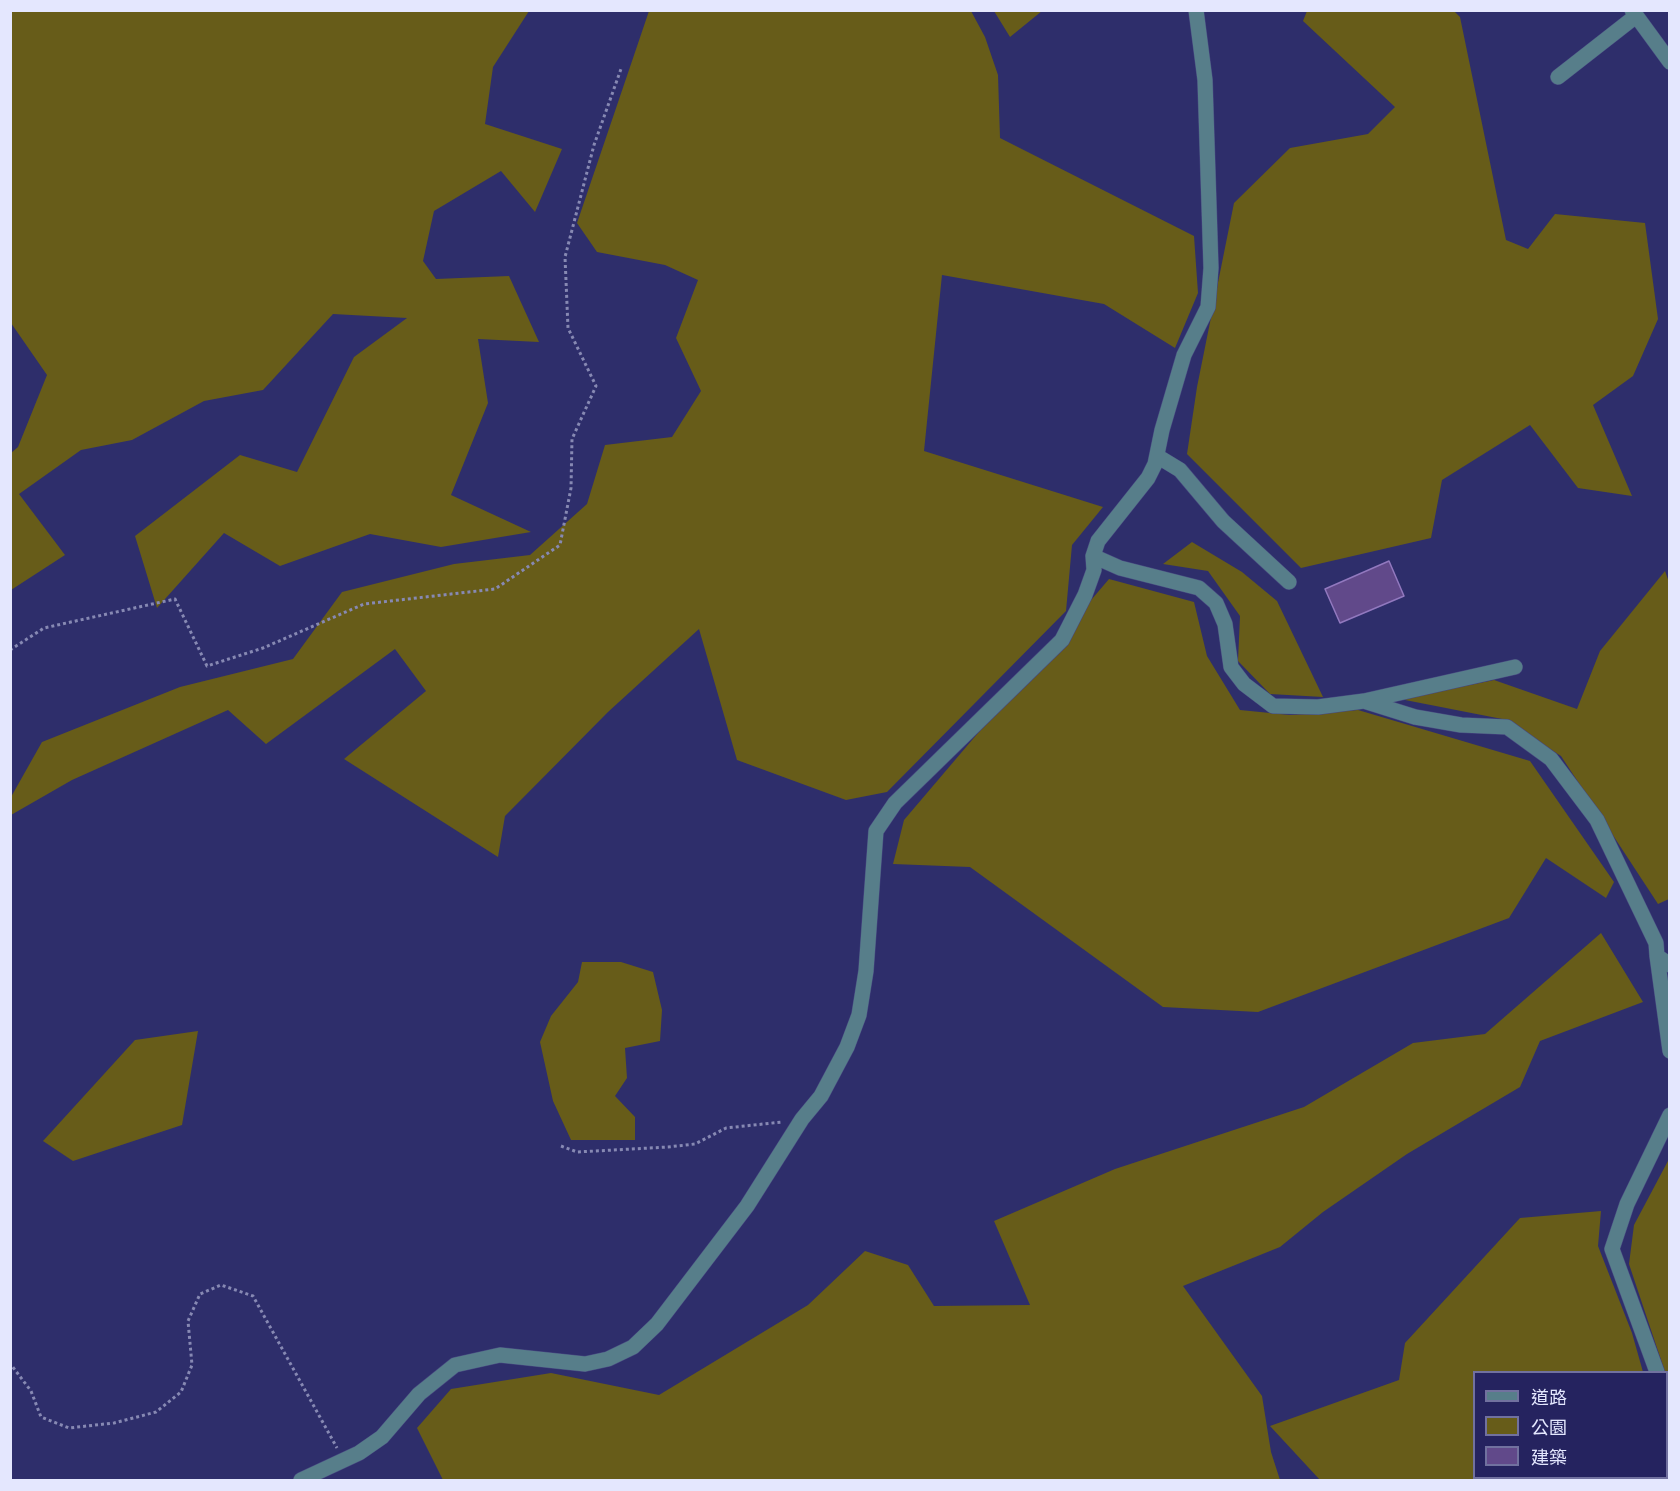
<!DOCTYPE html>
<html>
<head>
<meta charset="utf-8">
<style>
  body { margin:0 }
  #map { position:relative; width:1680px; height:1491px; overflow:hidden; background:#2e2e6b; font-family:"Space Grotesk","Noto Sans TC",sans-serif }
  canvas { display:block }
  .frame { position:absolute; inset:0; border:12px solid #e4e7fe; pointer-events:none }
  .legend { position:absolute; left:1473px; top:1371px; width:195px; height:108px; box-sizing:border-box; background:#25235f; border:2px solid #71719f; margin:0; padding:8px 10px; list-style:none; font-size:18px; color:#e4e7fe }
  .legend li { display:flex; align-items:center; gap:12px; height:30px }
  .legend b { width:30px; border:2px solid #71719f }
</style>
</head>
<body>
<div id="map">
<canvas width="1680" height="1491"></canvas>
<div class="frame"></div>
<ul class="legend">
<li><b style="height:8px;background:#577e8a"></b>道路</li>
<li><b style="height:16px;background:#675c19"></b>公園</li>
<li><b style="height:16px;background:#61498a"></b>建築</li>
</ul>
</div>
<script>
const context = document.querySelector('canvas').getContext('2d');
context.lineJoin = 'round';
function fill(path, color) {
  context.fillStyle = color;
  context.fill(path, 'evenodd');
}
function strokePath(path, color, width, dash) {
  context.strokeStyle = color;
  context.lineWidth = width;
  context.lineCap = dash ? 'butt' : 'round';
  context.setLineDash(dash || []);
  context.stroke(path);
}
const green = new Path2D(`
  M11,10L529,11L493,67L485,124L562,149L535,212L501,171L434,211L423,261L436,279L509,276L539,342L478,339L488,403L451,495L531,532L441,547L370,534L280,566L224,533L157,608L135,536L240,455L297,472L354,357L407,318L333,314L263,390L204,401L132,440L81,450L19,494L65,555L11,590V453L18,447L47,375L11,323Z
  M649,11H971L985,37L998,75L1000,138L1194,236L1198,293L1175,348L1104,304L942,275L924,451L1103,507L1072,545L1066,611L887,792L846,800L737,760L699,629L608,712L505,816L498,857L344,759L426,691L395,649L266,744L228,710L72,780L11,815V797L42,742L180,687L293,659L342,592L454,564L530,555L587,504L605,445L672,437L701,391L676,338L698,280L665,265L597,252L577,223Z
  M994,11H1042L1010,37Z
  M1307,11H1454L1460,17L1506,240L1528,249L1555,214L1645,223L1658,319L1633,376L1593,405L1632,496L1578,488L1530,425L1442,480L1431,538L1301,568L1187,454L1197,387L1234,203L1290,148L1368,134L1395,107L1303,21Z
  M1192,542L1242,572L1277,601L1323,697L1270,694L1238,661L1240,616L1208,571L1163,564Z
  M1665,571L1670,585L1669,899L1658,904L1561,756L1502,719L1400,699L1494,680L1577,709L1600,651Z
  M1109,579L1194,602L1207,656L1240,710L1290,715L1358,710L1530,761L1614,882L1606,898L1546,858L1509,918L1258,1012L1163,1007L970,867L893,864L904,820Z
  M1601,933L1643,1002L1540,1041L1520,1087L1407,1154L1323,1212L1280,1247L1183,1286L1262,1396L1271,1452L1280,1480H443L417,1428L451,1389L551,1373L659,1395L808,1305L865,1251L908,1265L934,1306L1030,1305L994,1221L1115,1169L1304,1107L1413,1043L1485,1034Z
  M582,962H621L653,972L662,1010L660,1041L625,1048L627,1078L615,1096L635,1117V1140H571L553,1101L540,1042L551,1016L578,982Z
  M198,1031L182,1125L73,1161L43,1141L135,1040Z
  M1669,1159V1384L1629,1264L1634,1225Z
  M1601,1211L1598,1246L1632,1333L1643,1372H1474V1478H1657V1480H1320L1270,1426L1399,1380L1405,1343L1520,1218Z`);
const building = new Path2D(`
  M1389,561L1404,596L1340,623L1325,589Z`);
const path = new Path2D(`
  M10,650L44,628L175,599L207,666L263,648L364,604L495,589L560,545L571,488L572,439L596,386L568,328L565,257L594,145L621,69
  M561,1146L577,1152L668,1147L695,1144L726,1128L782,1122
  M10,1370L12,1366L31,1391L41,1417L69,1428L114,1423L156,1412L181,1392L192,1365L188,1321L200,1294L221,1285L253,1296L337,1448`);
const minor = new Path2D(`
  M1632,10L1670,62
  M1558,77L1636,16
  M1157,456L1180,470L1223,521L1289,582
  M1093,556L1120,568L1199,588L1216,603L1225,624L1231,667L1244,684L1273,706L1318,707L1364,701L1415,717L1461,725L1507,727L1551,759L1597,820L1656,943L1657,956L1670,965
  M1364,701L1515,667
  M1657,956L1670,1051
  M1657,1372L1612,1249L1627,1204L1670,1115
  M1666,1412L1670,1428
  M301,1480L359,1453L382,1437L419,1394L455,1365L500,1355L585,1364L608,1359L633,1347L657,1324L747,1206L802,1119L821,1096L847,1047L859,1015L866,971L876,831L895,803L1062,640L1085,595L1094,570L1093,556L1098,541L1148,478L1155,464L1162,430L1184,355L1208,307L1211,268L1205,80L1196,10`);
fill(green, '#675c19');
fill(building, '#61498a');
strokePath(building, '#9279bf', 1.5);
strokePath(minor, '#474880', 16);
strokePath(path, '#8789b3', 3, [3, 3]);
strokePath(minor, '#577e8a', 15);
</script>
</body>
</html>
